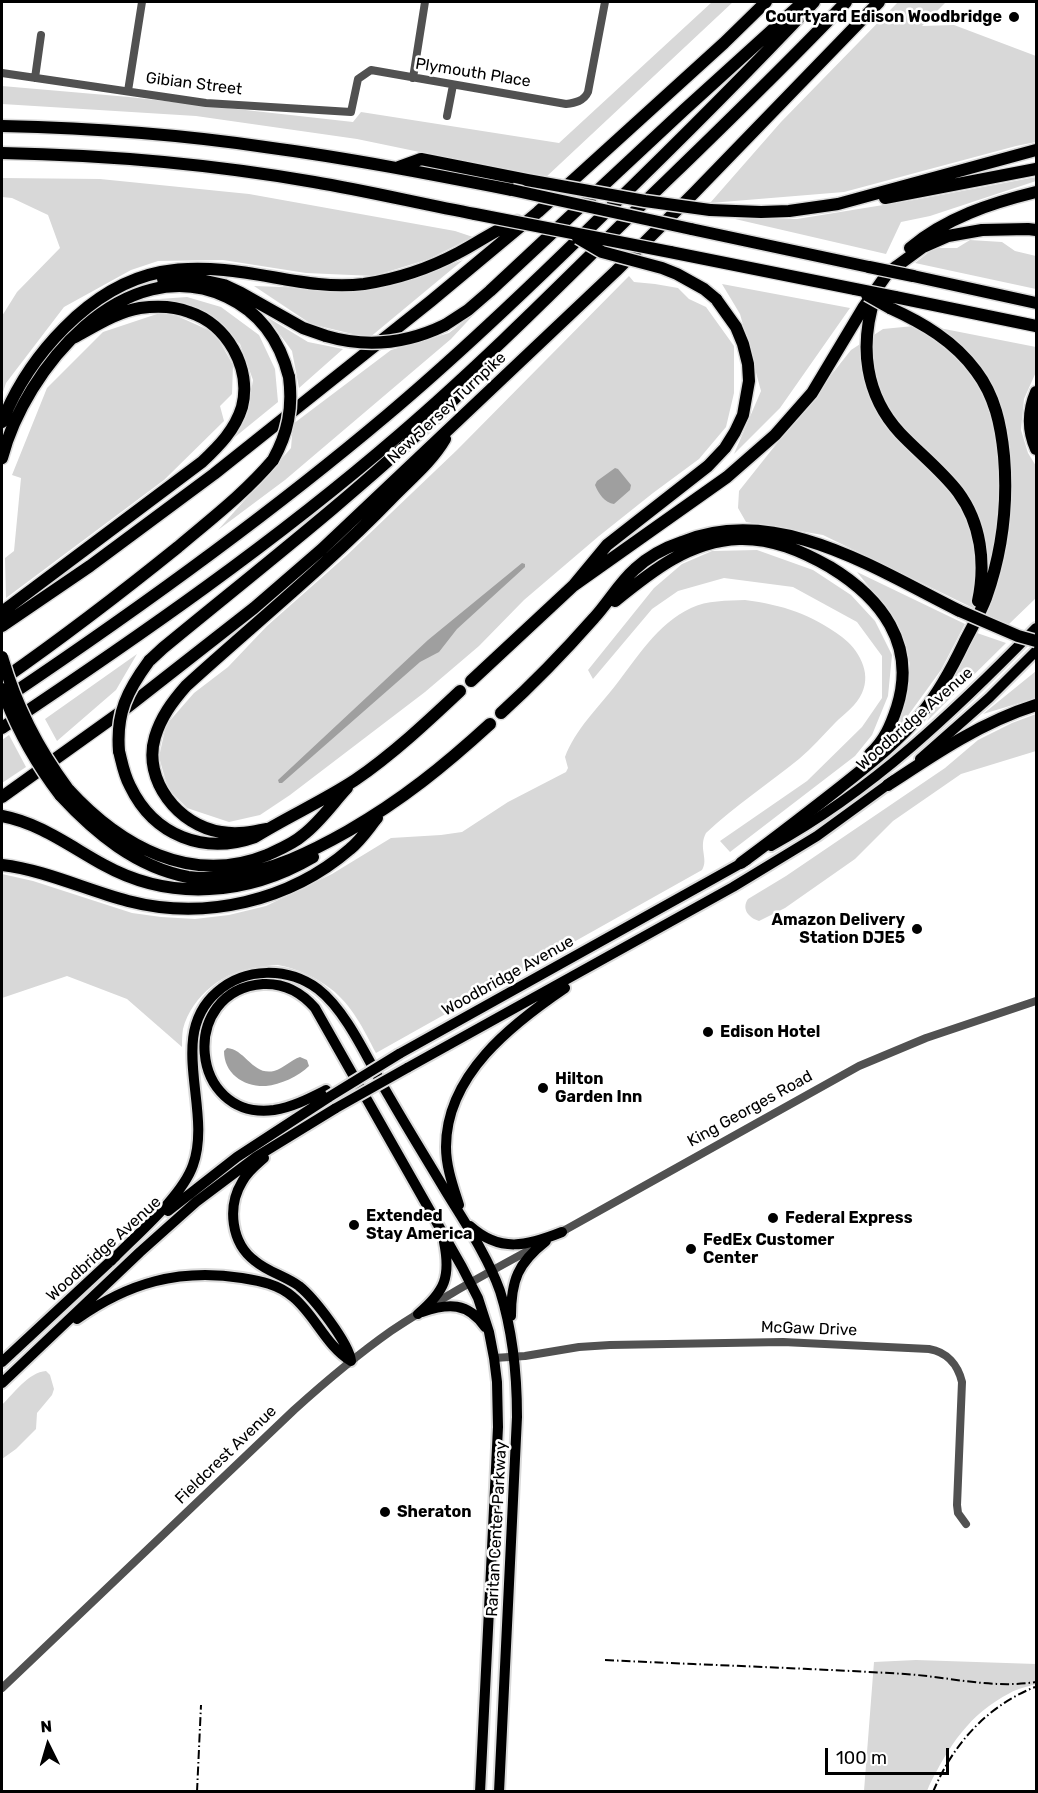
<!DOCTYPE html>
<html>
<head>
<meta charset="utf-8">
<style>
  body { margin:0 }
  #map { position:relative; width:1038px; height:1793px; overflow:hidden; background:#fff; font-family:Rubik,sans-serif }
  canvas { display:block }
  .frame { position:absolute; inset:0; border:3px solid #000; pointer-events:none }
  .north { position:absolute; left:18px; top:1715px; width:60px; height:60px; -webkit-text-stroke:4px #fff; paint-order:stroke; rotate:355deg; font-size:16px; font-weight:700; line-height:24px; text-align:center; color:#000 }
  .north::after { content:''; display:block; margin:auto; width:21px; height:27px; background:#000; clip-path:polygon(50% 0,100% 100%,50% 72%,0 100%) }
  .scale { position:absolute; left:825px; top:1748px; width:124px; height:27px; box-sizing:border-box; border:3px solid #000; border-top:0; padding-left:8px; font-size:18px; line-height:21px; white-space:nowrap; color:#000; -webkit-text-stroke:4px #fff; paint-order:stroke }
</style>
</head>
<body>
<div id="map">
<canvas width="1038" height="1793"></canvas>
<div class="frame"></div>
<div class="north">N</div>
<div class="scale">100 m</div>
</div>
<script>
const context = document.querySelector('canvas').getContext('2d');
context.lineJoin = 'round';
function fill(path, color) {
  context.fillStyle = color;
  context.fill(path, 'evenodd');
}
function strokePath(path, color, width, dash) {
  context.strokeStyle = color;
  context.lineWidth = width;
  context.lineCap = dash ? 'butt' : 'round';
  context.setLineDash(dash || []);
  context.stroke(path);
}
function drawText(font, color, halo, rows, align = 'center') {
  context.font = font + ' Rubik,sans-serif';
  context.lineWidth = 5;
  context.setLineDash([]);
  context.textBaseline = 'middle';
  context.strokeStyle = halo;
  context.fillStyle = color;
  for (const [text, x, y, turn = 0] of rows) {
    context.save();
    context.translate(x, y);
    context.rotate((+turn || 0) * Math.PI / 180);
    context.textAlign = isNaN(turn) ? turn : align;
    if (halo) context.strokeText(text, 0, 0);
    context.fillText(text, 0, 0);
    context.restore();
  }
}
const green = new Path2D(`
  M712,2H733L545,178L357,139L196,116L2,104V86L129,97L353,122L361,112L559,143Z
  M898,2H946L922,26L954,25L1036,56V142L1016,146L844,192L710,203L781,122Z
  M1036,177V181L930,216L901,222L886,254L735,219H797L914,200Z
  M2,178L100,179L249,194L455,231L473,237L429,259L374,276L306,273L223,260L158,261L131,270L64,307L6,383L2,395V316L17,292L60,248L48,215L12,198L2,197Z
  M970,240L1002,242L1015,251L1036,256V289L915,263L934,248H957Z
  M463,260L369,338L311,324L254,286L337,289L394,285Z
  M629,276L634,282L655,284L678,288L689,299L706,307L734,346V393L726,427L699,459L653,493L599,536L524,600L479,646L425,692L290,795L260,815L229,822L187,808L168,789L159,757L166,725L194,693L228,667L267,626L346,556L457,450Z
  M722,284L850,308L780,408L734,454L761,391L740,314Z
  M187,297L221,307L259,335L275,369L278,402L235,437L247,415L253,380L240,344L208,315L159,299Z
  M478,310L451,339L285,480L218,530L291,448L293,424L391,350L449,333Z
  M166,311L215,333L233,365L232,394L220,406L224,421L164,480L6,598L5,558L14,551L21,478L12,475L47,388L103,332Z
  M267,317L308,342L343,349L299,388L292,351Z
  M924,325L1036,347V372L1024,399L1021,430L1028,453L1036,466V598L1008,625L823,535L746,522L738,508L739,491L851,350L883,329Z
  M757,550L813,570L851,595L875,621L892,655L888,696L872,735L855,756L730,852L720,841L807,781L862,727L882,698V656L857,622L793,587L724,578L678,591L652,609L593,679L588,670L654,588L682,564L712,551Z
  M857,572L965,624L941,670L899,728L910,664L897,622Z
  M745,600C783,605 811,614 842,637C858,649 872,672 862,693C857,705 844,714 835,723C823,735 812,748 799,759C768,784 735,806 706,833C698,848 709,859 702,870L376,1053C364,1030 352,1005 331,989C317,978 296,968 278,965C272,965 265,966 259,967C225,970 192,995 183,1029C182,1035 182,1041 182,1047L127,999L67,976L2,998V874L33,881L132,913L161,917L195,919L229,915L266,906L332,874L391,838L441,835L462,832L508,802L566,772L568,768L565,757C575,730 597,709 615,686C637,658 657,624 691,608C707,600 727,601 745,600Z
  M977,633L1006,643L927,721Z
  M137,654L116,690L57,741L45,719Z
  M1036,671V698L983,714Z
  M1036,714V751L961,774L893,821L855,859L785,908L759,921C749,918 741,909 748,899L786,876L945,768L978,740L1012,723Z
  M9,735L26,767L2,783V740Z
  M46,1371L50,1375L54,1389L52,1395L37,1413L36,1429L16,1449L2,1459V1405C13,1394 29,1372 46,1371Z
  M916,1660L1036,1664V1684C1028,1687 1018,1688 1010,1693C969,1714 949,1746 929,1786L927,1791H864L874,1662Z`);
const water = new Path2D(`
  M615,468L618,469L631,485L630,490L614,504C605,503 598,493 595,485L597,481Z
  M522,563L525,564V567L457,629L439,652L420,662L282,783H279L278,780L428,640Z
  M227,1048C245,1049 253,1076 274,1071C284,1068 291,1060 300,1057L307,1060L309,1066C299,1076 280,1085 266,1086C244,1087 224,1074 224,1051Z`);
const minor = new Path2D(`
  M2,73L206,103L351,112L358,79L371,70L566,104C575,103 584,101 588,92L605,2
  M35,78L41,35
  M413,78L425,2
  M128,91L142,2
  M447,116L453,85
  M556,1235L859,1066L926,1038L1036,1001
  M494,1358L525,1356L579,1347L610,1345L783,1342L929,1349C947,1352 958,1365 962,1382L957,1505L958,1513L966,1524
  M2,1688L294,1410C325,1382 357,1355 391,1331C437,1300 486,1274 535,1247`);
const major = new Path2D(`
  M920,759L989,698L1036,651
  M771,846C872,791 957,709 1036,628
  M399,1054L747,860
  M407,1068L733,887L817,836L894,780
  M326,1090C310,1098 293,1107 274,1110C189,1121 178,990 263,984C284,983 302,993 315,1008L462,1267L478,1298L489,1332L494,1358L497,1382L498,1427L480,1792
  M264,1158C256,1165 247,1172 242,1182C227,1207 231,1243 255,1261C268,1272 285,1276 299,1286C314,1298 349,1343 351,1361
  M459,1205C453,1186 446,1167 446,1147C446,1075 512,1024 565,988
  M168,1211L237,1157L329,1097
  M470,1226C500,1253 527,1246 562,1232
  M111,1261C135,1236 182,1197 193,1165C213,1109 166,1036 217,992C245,967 288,967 318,989C348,1012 370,1065 390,1098C409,1131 429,1163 448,1195C467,1226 488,1257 500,1291C513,1332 517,1374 517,1417L499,1792
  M422,1312C448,1303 468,1302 485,1327
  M418,1314C445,1291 451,1277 444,1242
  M511,1316C511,1280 518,1263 546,1241
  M77,1319C128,1283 179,1268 242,1278C260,1281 278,1284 293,1297C315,1315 326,1346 351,1361
  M2,1362L116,1256
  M2,1383L140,1252L196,1202L256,1157L336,1108`);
const highway = new Path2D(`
  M2,126C90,128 178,134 265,147C348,158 430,174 512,190
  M2,153C106,155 211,164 314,182C368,191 421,204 475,214
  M399,167L421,159L527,180
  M885,198L1036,169
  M710,210L761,212L789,211L838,204L1036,150
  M691,229L869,267
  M910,248C946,218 991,203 1036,192
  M670,252L855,289
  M913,276L1036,303
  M163,279L192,278L224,285L241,293L303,328L326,336
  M875,297C859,346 865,395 900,433C919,453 941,470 958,492C981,523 986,563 978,601
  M895,297L1036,326
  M445,325L468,310L490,291L684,110L803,2
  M1036,392C1028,411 1028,431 1036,449
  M2,422C28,357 89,286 161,272C181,268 203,268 224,270C271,274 316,290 364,284C397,279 428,269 458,253C478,243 496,229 517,221
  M2,458C25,370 124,249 227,297C261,313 280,341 289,377
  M573,586L727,477L775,435L812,393L863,308L887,274L897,266L923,247L948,236L982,230L1028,229L1036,230
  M615,601C652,571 689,541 739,539C772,538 802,551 830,567C881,598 917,644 897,707C891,725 885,740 870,754
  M2,612L202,462C219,446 235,430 242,407C252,368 227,324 189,312C174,306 156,306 140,308C116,312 94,327 73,338
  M2,626L90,566L214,474L431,301L538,212L724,43L766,2
  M149,661L163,648C254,573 348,500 434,419C453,401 471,382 489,364L494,357
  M2,680C62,638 121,593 178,547C211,519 245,493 273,460
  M471,681L573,586L607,545L708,466L725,448L735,432L743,415L749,381L748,364L743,344L736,327L716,299
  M6,698C137,610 265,518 386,416C462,352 535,282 606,212C677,143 747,73 814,2
  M501,713C534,683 564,652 594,618C608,603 619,583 635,569C648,557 664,548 682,542C777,503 877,570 960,611
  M2,728C138,637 274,543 399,435C477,368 550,295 623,223C698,150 774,78 846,2
  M119,751C122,763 124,775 130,786C154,836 204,855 255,837C287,817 323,801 355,780C393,754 427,722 460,691
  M888,785C936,753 982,722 1036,705
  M68,789C120,846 191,886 267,855C280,849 293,844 303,835C320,822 333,803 347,788
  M60,795C95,833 136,867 188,877C202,879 216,878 229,876C272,871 311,852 348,831C402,800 444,766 490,724
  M2,797L125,709L254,608L321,550L616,271L694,193L879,2
  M2,816C40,823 71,847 104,865C171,902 248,895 313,857
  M267,829C252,832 237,835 221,832C179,826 142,780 155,737C161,717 172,702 186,686C254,624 326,566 390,500C409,480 431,463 445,439
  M741,863C774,839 806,814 838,789C868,765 898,742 922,713C939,692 952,668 964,643C971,629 980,614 986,598C1002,553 1008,504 1004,456C1001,425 995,396 976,371C954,341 923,323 890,308
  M2,865C45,870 86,890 128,901C205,921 290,901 350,849C361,840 368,829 377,818`);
const rail = new Path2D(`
  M605,1660C705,1665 805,1668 905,1674C950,1677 992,1689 1036,1682
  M197,1792L201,1705
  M933,1792C953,1744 987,1706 1035,1687`);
const majorBridge = new Path2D(`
  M329,1097L399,1054
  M336,1108L407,1068`);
const highwayBridge = new Path2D(`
  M527,180L645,201L710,210
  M512,190L691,229
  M475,214L670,252
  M578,238L602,252L662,268L677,274L704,289L716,299
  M869,267L913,276
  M855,289L895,297
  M867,295L890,308
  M326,336C367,348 406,344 445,325
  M273,460C288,433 293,408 289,377
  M960,611L1018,636L1036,641
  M2,657C16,706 38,749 68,789
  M2,689C16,728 35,762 60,795
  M119,751C116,713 127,691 149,661`);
const markers = [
  [1014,17,6,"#000"],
  [917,929,6,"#000"],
  [708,1032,6,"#000"],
  [543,1088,6,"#000"],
  [773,1218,6,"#000"],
  [354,1225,6,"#000"],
  [691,1249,6,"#000"],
  [385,1512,6,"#000"]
];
const poiNames = [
  ["Courtyard Edison Woodbridge",1002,17,"right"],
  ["Amazon Delivery",905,920,"right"],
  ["Station DJE5",905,938,"right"],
  ["Edison Hotel",720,1032],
  ["Hilton",555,1079],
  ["Garden Inn",555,1097],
  ["Extended",366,1216],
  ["Stay America",366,1234],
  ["Federal Express",785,1218],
  ["FedEx Customer",703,1240],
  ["Center",703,1258],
  ["Sheraton",397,1512]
];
const streetNames = [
  ["Plymouth Place",473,73,9],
  ["Gibian Street",194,84,7],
  ["New Jersey Turnpike",447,408,-43],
  ["Woodbridge Avenue",915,719,-41],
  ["Woodbridge Avenue",508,976,-29],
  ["King Georges Road",750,1109,-29],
  ["Woodbridge Avenue",104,1249,-42],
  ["McGaw Drive",809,1329,2],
  ["Fieldcrest Avenue",226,1455,-44],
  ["Raritan Center Parkway",497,1529,-87]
];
fill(green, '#d8d8d8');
fill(water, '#9f9f9f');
strokePath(major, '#dbdbdb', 14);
strokePath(highway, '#dbdbdb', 15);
strokePath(minor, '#515151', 8);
strokePath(major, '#000', 10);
strokePath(highway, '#000', 12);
strokePath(rail, '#000', 2, [9, 3, 1.5, 3]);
strokePath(majorBridge, '#dbdbdb', 14, []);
strokePath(highwayBridge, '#dbdbdb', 15, []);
strokePath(majorBridge, '#000', 10);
strokePath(highwayBridge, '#000', 12);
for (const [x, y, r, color] of markers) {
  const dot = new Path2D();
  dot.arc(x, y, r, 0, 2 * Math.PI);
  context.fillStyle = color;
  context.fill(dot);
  strokePath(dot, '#fff', 2);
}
drawText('bold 16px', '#000', '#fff', poiNames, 'left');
drawText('16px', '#000', '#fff', streetNames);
</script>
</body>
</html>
